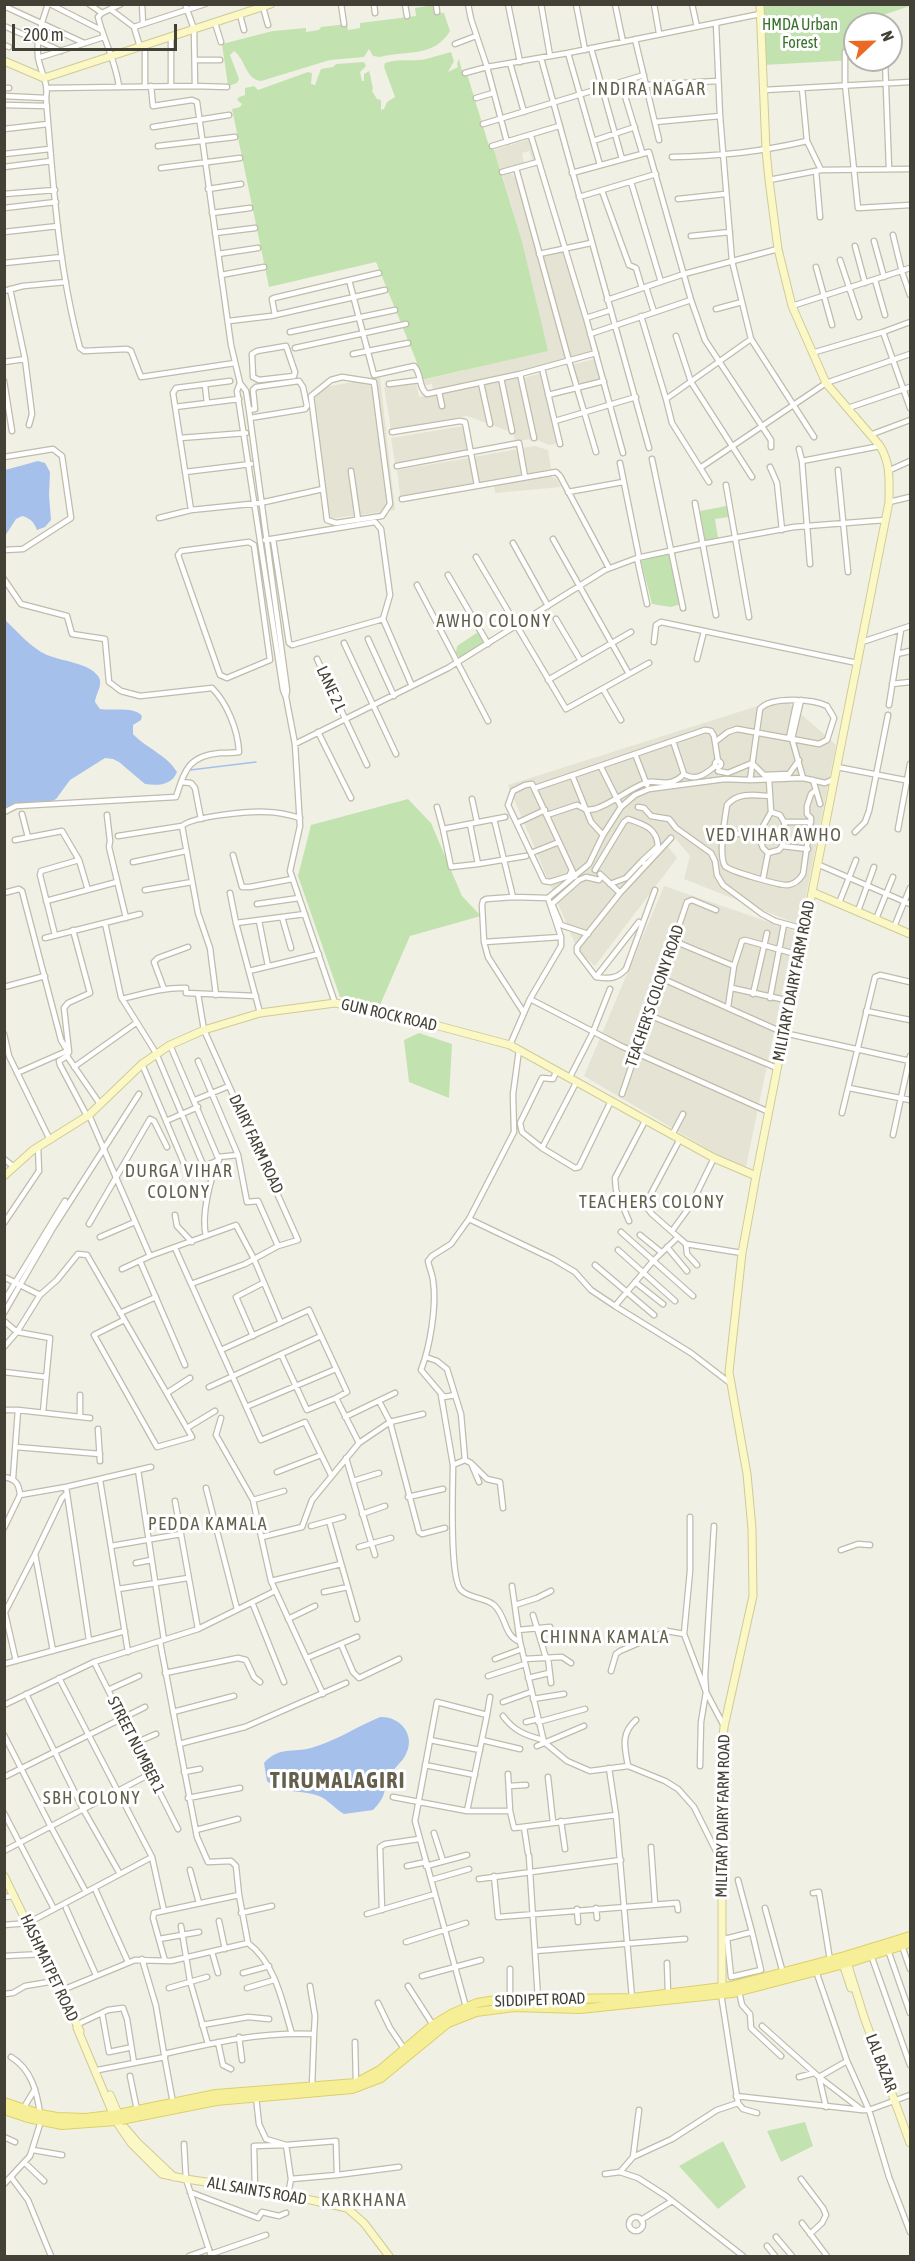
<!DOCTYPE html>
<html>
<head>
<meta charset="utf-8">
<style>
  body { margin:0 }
  #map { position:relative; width:915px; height:2261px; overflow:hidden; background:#f1f0e5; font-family:"Asap Condensed",sans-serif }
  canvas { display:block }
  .frame { position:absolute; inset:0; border:6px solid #434135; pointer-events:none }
  .north { position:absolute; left:843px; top:12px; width:60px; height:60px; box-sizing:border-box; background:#fff; border:2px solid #b4b3ae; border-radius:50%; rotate:68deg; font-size:16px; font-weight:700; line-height:24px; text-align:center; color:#434135 }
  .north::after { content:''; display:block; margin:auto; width:21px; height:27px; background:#eb6922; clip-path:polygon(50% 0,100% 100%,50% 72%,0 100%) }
  .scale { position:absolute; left:12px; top:24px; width:165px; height:27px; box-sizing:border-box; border:3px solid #434135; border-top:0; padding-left:8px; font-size:18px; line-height:21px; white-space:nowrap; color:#434135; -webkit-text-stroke:4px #fff; paint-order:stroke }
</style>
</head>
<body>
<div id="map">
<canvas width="915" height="2261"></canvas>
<div class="frame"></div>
<div class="north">N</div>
<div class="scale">200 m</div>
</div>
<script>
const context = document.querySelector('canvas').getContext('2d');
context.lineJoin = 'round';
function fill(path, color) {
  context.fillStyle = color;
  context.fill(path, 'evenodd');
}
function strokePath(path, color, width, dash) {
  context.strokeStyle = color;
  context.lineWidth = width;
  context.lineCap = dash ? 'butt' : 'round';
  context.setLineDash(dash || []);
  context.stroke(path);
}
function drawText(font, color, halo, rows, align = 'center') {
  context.font = font + ' "Asap Condensed",sans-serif';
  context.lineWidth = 6;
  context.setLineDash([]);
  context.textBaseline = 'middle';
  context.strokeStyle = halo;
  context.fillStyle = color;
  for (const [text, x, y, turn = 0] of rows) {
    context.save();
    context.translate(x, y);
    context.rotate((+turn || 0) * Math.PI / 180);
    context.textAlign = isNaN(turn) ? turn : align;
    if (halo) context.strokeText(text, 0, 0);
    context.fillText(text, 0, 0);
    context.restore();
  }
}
const residential = new Path2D(`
  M530,139L536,161L533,162L529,151L522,153L524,164L501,171L494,150Z
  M509,172L516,178L566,360L433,390L432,384L422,386L421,380L463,371L539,314L522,241L502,174Z
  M564,252L592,352L570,359L543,256Z
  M595,359L601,380L577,386L571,365Z
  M542,373L558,443L549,445L537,440L523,378Z
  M380,377L395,510L329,519L314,389Z
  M519,378L533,439L515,441L504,381Z
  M416,382L419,397L438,394L444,407L441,393L480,386L489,424L467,416L391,429L384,387Z
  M500,382L511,432L492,425L483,385Z
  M463,426L467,450L395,463L391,438Z
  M535,446L548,450L551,469L526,474L522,448Z
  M518,449L522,474L478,482L474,457Z
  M469,458L474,483L400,496L397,470Z
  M550,476L557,479L561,487L495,493L494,485Z
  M783,698L836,745L800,925L684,879L690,856L672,834L576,946L508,785Z
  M666,844L677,858L595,966L577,950Z
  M664,886L795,931L745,1171L584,1076Z`);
const green = new Path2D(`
  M910,4V6L868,20L869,24H855V60L763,65L761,5Z
  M434,5L435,13H444L450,31C434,58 407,50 380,57L373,56L369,49L364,57L330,60L261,81C245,79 246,60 234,51L230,55L239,79L237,83L228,86L222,44L273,31L306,28V32L319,30L321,27L347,24L348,30L360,28V23L416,16L415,8Z
  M451,52L454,61L448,72L458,67L457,64L459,59L462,71L468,77L489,146L494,150L522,241L548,351L421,380L416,360L376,262L269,287L232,109L240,107L242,104L237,100L239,97L245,95V88L254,86L258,90L308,72L312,73L311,84L315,85L321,69L333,67L336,64L364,62L366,66L360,72L362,81H364V74L369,71C371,76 371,82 373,88L372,91L377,99L381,100V110L384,109L387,102L395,97L384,67L385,63C399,58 413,62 426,59C435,57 442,54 451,52Z
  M726,506L729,517L715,519L718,538L705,540L700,511Z
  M669,554L681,604L671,607L652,604L641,561Z
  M478,632L485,644L460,658L456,653L457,646Z
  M408,799L431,823L462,896L481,916L410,936L380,1005L340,997L298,876L311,825Z
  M419,1033L452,1044L449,1098L409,1082L404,1040Z
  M805,2122L813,2146L781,2162L767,2131Z
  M723,2141L746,2187L718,2209L679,2166Z`);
const water = new Path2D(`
  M38,461L45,463L50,472L49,495L51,520L45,527L37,530C34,522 30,518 22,516L16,519L5,536V470Z
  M4,619C17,631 31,648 47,655C61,661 89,663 98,676C104,684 96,693 95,702L100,709C113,711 134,706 142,716L141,720L133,725V734C147,749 166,754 177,772C172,785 159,786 145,784L119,762L113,759L105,758L70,780L56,799L50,802L5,807Z
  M380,1717C400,1716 416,1735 406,1754C402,1763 393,1768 389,1777C382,1793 388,1794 373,1810L344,1814C332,1807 326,1796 312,1794C295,1790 281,1793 267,1781L264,1763C279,1746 293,1753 311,1748C336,1741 356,1727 380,1717Z`);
const stream = new Path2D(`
  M190,770L256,762`);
const street = new Path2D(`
  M48,4C42,22 36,38 38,56C40,72 49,83 46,98C53,181 58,267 80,348L84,351L127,349L131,351L141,377L235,363
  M50,4L101,30
  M89,4L102,13L121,4
  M142,4L143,24
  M185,4L194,29L195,86L227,87
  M341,4L344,24
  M374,4L375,13
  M405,4L407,16
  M436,4L437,12
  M468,4L471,19L487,67L507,142
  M508,4L520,62
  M541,4L550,56
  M576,4L585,50
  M615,4L623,42
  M654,4L659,33
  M692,4L697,27
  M4,6L84,43
  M263,7L268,25
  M110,9L134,27L140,47
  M102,13L98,17C104,41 116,62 119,87
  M240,15L244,30
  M215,23L221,42
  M716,23L720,116L732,261L751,339L814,437
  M4,26L61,51
  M134,27L205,4
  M635,39L659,140
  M455,44L476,36
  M4,45L9,47
  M145,45V86
  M591,48L622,159
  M845,52V84L858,208L910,205
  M568,53L600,165
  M38,58L104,37
  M541,58L649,448
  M196,60H220
  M885,60L889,169
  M510,63L524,112
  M465,73L487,67L568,53L760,14
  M621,83L642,152
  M171,85V37
  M647,85L717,81
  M151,86L153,106L192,100L197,102L231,345L240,383L246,391L249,410L287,690L286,697
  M4,88H9
  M48,88L195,86
  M802,88L807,141L821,170
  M764,90L910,82
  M4,96L46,98
  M476,98L493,93
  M4,105L47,106
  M655,122L720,116
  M483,124L644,75
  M153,127L229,115
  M4,129L48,124
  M531,136L586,318L623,453
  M593,141L635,127
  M158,146L235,137
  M492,146L559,126
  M4,154L50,149
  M672,157C722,156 759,152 807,141
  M4,167L51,161
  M161,168L240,158
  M516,168L569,361L596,452
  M816,171L820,217
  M502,172L538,162
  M572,173L649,152L691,300L705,340L771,440V447
  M769,180L821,170L910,169
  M631,182L661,282
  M208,189L241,184
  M602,191L629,265L636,268L642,288
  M4,194L55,190
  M579,197L656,174
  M678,199L725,194
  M4,208L56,202
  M212,213L250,208
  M4,232L58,226
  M215,233L255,228
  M893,235L902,272L910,295
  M691,236L730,232
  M874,241L884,277
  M855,246L865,283
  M218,254L258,248
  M539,254L591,243
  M840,260L859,317
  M4,263L62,257
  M816,267L832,325
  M221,275L264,267
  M349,280L374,375L414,366C422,373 418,388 427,394L520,374L596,353
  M875,280L885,315
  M646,287L654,312
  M10,289L25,359
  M4,291L23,286L66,282
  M607,300L684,274L778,249
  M792,306L910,268
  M716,309L742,302
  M275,315L272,299L274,298L379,273
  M641,316L666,399L751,339
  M586,318L611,310
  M229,321L271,316L385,290
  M290,332L395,310
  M883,332L910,322
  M590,334L691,300
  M676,336L691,382L752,477
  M286,346L295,372L294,376L259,380L253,377L252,354L257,351Z
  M295,348L406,324
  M812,353L883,332L910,408
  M353,354L408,343
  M4,362L25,359L32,414L29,425
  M542,368L560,444
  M520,374L534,438
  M342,377L374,382L390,504L382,516L336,523L327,520L311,396L331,380Z
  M501,378L512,431
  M4,381L12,431
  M240,383L237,391L283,690L286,697L295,744L300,826L290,871L335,1003
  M481,383L490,424
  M389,384L420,380
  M205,385L207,403
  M439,392L442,406
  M548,395L604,381
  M666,399L672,423L709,482
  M175,407L239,399
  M848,408L910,387
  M249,410L255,409L253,390L256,387L299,381L303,387L307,406L305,409L250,418
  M555,421L636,397
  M392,432L460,421L465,422L477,485
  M870,435L910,420
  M180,438L246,433
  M799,449L802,461L810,564
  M4,457L53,449L62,456L71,518L23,549L4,550
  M652,459L683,608
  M802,461L880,446
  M620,463L639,557
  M397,466L519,443L525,477
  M770,467L777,483L782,530
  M700,468L826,383L910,354
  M838,470L848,572
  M890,470L910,461
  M351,471L358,520
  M185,472L251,464
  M726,485L749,617
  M568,492L623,482
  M402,499L556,472L560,476L609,568
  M889,502L910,497
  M695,503L716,615
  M191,510L173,393L176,388L230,381
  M159,518L191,510L260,503L323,489
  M553,539L629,674
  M265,540L375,522L381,529L390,595L383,619L292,645L289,643L273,539
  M249,542L254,545L270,660L227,678L220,675L178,555L181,551Z
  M513,543L548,606
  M476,557L566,709L649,663
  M637,558L647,604
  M448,575L488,644
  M4,579L21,604L67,616L72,634L105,639L109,682L121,691L140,696L212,688C227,703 238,730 239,752C233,753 227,753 220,753C188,756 185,770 176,797L16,806L4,812
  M417,585L488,721
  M383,619L412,686
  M556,619L581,661
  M368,639L394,696
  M654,642L656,625L661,622L857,663
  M862,642L910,626
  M344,643L396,754
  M897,654L910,651
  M317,659L367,765
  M697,659L704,631
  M548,680L631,632
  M892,684L910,682
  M603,689L621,720
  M889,705L901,630
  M318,732L351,798
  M789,738L797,700
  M673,741L684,774
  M715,742L728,732L737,729L792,739L803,778
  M295,744L448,668L605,570L637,558L702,544L794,527L885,520
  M635,754L705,730L711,731L714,736L718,761
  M715 764a3 3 0 1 1 6 0a3 3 0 1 1-6 0Z
  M601,767L621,807
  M837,767L910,781
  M718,771L728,773L752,763L764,775L789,774L799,760
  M572,775L591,822L603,835
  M750,780L760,709C771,696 813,699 827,706L834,718L827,740L819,744L792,739L801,700
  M181,782L191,783L195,788L201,819
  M535,788L635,754L647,785
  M816,790L820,804
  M769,796C754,795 738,792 727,805C725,818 718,855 725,866C729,871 781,886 788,885C795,884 800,879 803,874L811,818L807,814V806L811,794L816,790L813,780
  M472,799L477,822
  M437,807L443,829L505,817
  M638,807L644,808L651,816L669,819L676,828L711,853L715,861L717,875L723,885L762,914L775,921L804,929
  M771,812L780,815L784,822H811
  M22,814L28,837
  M107,815L110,841L109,847L126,918
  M547,815L577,805L587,810L595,809C613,803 627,790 645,783C656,778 669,790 684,774C695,782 706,774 715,766
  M494,819L513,897
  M517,823L545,810
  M470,824L478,864L526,856
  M182,826L198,913L210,948L216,995
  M443,829L451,867L478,864
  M898,829L910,764
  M855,832L865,822L869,811L888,715
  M723,833L758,835
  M118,836L182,826C193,816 251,811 267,812C278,812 290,815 300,818
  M15,840L62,831L79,860L88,890
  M782,846L786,833L784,822
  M531,853L559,842
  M768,853L779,850L782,846L808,849
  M233,855L242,887H250L292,879
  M133,862L186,851
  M817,864L910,904
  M572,870L569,876L550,882L544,881L508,805L513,791L525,785L532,784L572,870L575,877
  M595,870L624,822L628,819C643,824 657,828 658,846L642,861L646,865
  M600,874L620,893
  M763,879L768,853L763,848L758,835L771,812L769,780
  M610,884L626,878L642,861
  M145,890L192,882
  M655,890L626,969C617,979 609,979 596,977L577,952V947L620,893L671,838
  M4,893L19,889L22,891L61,1040L67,1050
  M230,893L236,923
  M46,901L117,882
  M839,903L856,860
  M257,904L299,898
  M858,911L874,867
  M282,917L291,948
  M876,919L893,877
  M259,921L268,966
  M105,923L121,997L156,1053L204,1167
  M894,927L910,888
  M73,930L90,993L68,1003L64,1008L69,1052L67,1056L100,1104
  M588,934L561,925L552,904L579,880L586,877L599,880L602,876
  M55,935L40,875L41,871L79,860
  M45,938L140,914
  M674,941L734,966
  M484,942L561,937
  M249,971L319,954
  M596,977L639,922
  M661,978L784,1033L910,1061
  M4,987L45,976
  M732,988L790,1001
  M164,989L154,962L158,958L188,947
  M198,994L204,1030L298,1240L278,1246
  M753,994L767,933
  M770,998L784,924
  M122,999C143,994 164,987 186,988V993L256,996
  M530,999L621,1046L769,1112
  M728,1007L734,966L742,941L745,940L799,955
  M866,1011L910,1020
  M260,1013L236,923L305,914
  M524,1013L488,957L484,942L482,905L483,901L486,899L513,897L548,898
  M649,1015L777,1068
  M4,1034L9,1056L50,1140
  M510,1045L530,999L561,946V937L548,898L589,864L603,835L621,807L635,795L649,789L725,779L750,780L803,778L825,783L834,779
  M67,1056L59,1061L60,1065L87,1116
  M142,1064L188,1173L219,1160L170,1045
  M74,1067L136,1023
  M17,1073L67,1051
  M570,1077L593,1032L610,989
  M577,1081L542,1148L575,1168L579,1167L611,1101
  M849,1088L910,1100
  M622,1094L687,902L692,900L716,910
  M195,1100L229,1086
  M842,1113L875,977L880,975L910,982
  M89,1115L150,1256
  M166,1121L198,1107
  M672,1135L683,1114
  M893,1135L910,1056
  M542,1148L522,1132L520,1123L542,1078L553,1079L557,1070
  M218,1157L238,1155
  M4,1159L14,1167
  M175,1215L177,1226L192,1242
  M469,1219L514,1132L513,1094L519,1050
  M629,1221L616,1190L615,1178L645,1121
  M4,1223L39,1171L38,1147
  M89,1224L150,1119L154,1121L167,1147
  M672,1231L691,1205L714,1158
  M621,1232L693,1296
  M640,1235L661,1252
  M206,1236C201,1216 210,1178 219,1160
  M100,1237L135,1222
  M678,1237L686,1244L742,1253
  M686,1244L687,1254L697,1265
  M667,1247L687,1271
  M175,1248L261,1440L305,1422L331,1475
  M618,1250L675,1301
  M140,1261L185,1365
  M595,1265L654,1315
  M122,1269L150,1256L236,1225L254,1259L281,1323
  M4,1277L20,1285L53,1228L139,1094
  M635,1282L663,1304
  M191,1284L245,1264L278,1246L258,1201L247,1202L238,1155L198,1061
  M4,1301L65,1201
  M615,1306L691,1353L730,1383
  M4,1313L20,1285L40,1295
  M120,1313L156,1297
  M4,1321L17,1332L50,1338L43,1412
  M253,1336L236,1297L263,1283
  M4,1347L17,1332L40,1295L57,1280L78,1254L87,1255L192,1437L157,1447L94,1335L124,1320
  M221,1350L309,1310L347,1392L336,1398L359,1443L312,1500L302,1527L262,1537
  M281,1354L307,1410L336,1398
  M426,1357L437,1361L447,1369L461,1414L465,1460
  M4,1372L46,1377
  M209,1387L321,1336
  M167,1393L190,1378
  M441,1395L453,1465
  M455,1395L444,1397L421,1370C430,1347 437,1305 433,1280C432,1273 429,1267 428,1261L432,1256L451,1244L469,1219L553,1259L575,1272L591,1290L615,1306L653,1261L678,1237L652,1214L645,1205L680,1139
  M379,1401L390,1422L419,1532L422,1534L445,1528
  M246,1407L336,1369
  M4,1410H18L13,1478
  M18,1410L90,1418
  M80,1417V1395
  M345,1417L395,1393
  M221,1418L216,1435L253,1500L271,1581L323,1694
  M187,1428L215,1411
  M98,1429L100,1461
  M359,1443L390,1422L423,1414
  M16,1447L100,1454
  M346,1458L375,1555
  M473,1465L487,1479L500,1482L503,1508
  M138,1470L164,1640
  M277,1472L321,1455
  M4,1477C16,1479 19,1484 20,1495
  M100,1480L128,1652
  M353,1481L379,1473
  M479,1482L471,1463L465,1460L453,1465C453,1486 449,1578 461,1590C470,1599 485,1597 494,1605C507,1617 503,1635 520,1642
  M66,1487L89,1640
  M206,1488L237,1609
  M408,1497L443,1489
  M253,1500L284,1491
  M175,1501L198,1629
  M362,1514L385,1506
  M329,1521L357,1619
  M311,1526L343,1517
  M714,1526L705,1676L706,1692L724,1726
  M4,1528L20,1495L66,1487L151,1467
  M111,1546L181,1534
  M359,1547L391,1538
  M841,1550L858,1544L870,1545
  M35,1554L62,1498L67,1493
  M136,1563L151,1560
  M271,1581L341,1564
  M512,1586L520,1642L544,1742L567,1761L590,1771L628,1766L665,1781L678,1789L694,1807L721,1861
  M118,1589L188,1578
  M324,1592L348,1587
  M252,1602L284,1682
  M515,1605L537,1598L551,1591
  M5,1613L16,1661
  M4,1614L35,1554L53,1651
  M533,1615L546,1658
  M288,1619L315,1606
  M518,1630L550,1627
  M684,1634L690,1571V1517
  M160,1642L197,1837L208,1862L231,1861L236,1866L239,1895L248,1943
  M341,1644L353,1672L359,1678L399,1659
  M307,1658L357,1637
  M548,1658L551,1683
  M495,1659L522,1649
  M524,1659L562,1657L571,1663
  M94,1662L178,1829
  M4,1664L125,1631
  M611,1671L616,1654L620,1651L667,1631L684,1634L706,1692L701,1722L700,1766
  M165,1673L238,1658L246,1660L254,1677L260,1682
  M488,1676L525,1664
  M59,1678L152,1857L164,1911
  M528,1678L549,1673
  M108,1690L139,1676
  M26,1694L83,1809L120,1874
  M533,1699L564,1694
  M503,1702L531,1692
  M4,1705L94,1662L198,1629L275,1591
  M173,1712L234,1696
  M503,1716C514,1731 525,1735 543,1740
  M526,1722L538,1719
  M538,1722L585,1709
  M4,1735L51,1827L86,1892
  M430,1740L480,1750
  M482,1740L520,1749
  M135,1743L156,1734
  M179,1744L245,1727L346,1683
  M537,1746L584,1726
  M425,1765L475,1775
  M628,1766C625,1748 620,1734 636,1720
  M609,1768L616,1815
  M184,1772L200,1769
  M508,1774L510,1811
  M4,1777L145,1707
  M548,1777L553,1822
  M509,1786L526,1785
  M393,1797L467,1811H510L514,1828L616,1815L632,1998
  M188,1798L240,1788
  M467,1811L487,1715
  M4,1813L54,1909
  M561,1821L565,1849
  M524,1827L528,1853
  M196,1830L238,1819
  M434,1833L443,1861
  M651,1847L655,1904
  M4,1851L150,1774
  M529,1856L538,1999
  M407,1866L426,1862
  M426,1866L467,1855
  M190,1870L199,1903
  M494,1876L498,1917L677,1903L678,1910
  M479,1879L621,1860
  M431,1880L469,1869
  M96,1891L128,1962
  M813,1893L819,1892L830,1960
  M4,1897L15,1896
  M66,1908L96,1975
  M596,1908L597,1918
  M765,1908L783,1973
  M577,1909L578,1922
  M382,1910L380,1847L385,1844L419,1839
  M241,1913L272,1906
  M367,1914L435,1894
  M219,1921L225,1949
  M4,1925L28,1923L152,1857
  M181,1926L190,1981L208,2044
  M727,1938L731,1977L761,1970L752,1932
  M159,1939L199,1932
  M725,1939L752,1932L738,1880
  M406,1942L466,1923
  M902,1946L910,1969
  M888,1950L910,2013
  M535,1951L685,1939
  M212,1952L218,1973
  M871,1955L910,2065
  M4,1956L43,1954
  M142,1959L156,2006L164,2054
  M165,1961L153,1918L154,1913L239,1895
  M667,1963L668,1993
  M510,1969V1999
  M816,1971L847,2061L869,2110L889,2177L910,2232
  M243,1973L269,1966
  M422,1976L481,1960
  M310,1986L315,2016L314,2034
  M408,1986L433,2025
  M169,1988L207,1977
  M247,1988L274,1980
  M60,1991L135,1960L171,1961L248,1943C276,1964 282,2002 292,2034
  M739,1991L742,2005L750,2014L751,2028L781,2056
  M4,1994L13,1993L25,1986L55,1981
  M721,1994L738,2103L743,2109L757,2113
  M378,2003L390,2028L405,2050
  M466,2007L415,1821L437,1702L487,1715L490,1697
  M102,2013L109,2052L128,2048
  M76,2025L108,2010L123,2008L127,2019L134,2063
  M202,2025L248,2017L269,2019
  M762,2026L819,2077L826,2107
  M239,2037L242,2060
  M218,2042L223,2065L231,2069
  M355,2042L356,2083
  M11,2057C31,2069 37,2091 40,2114
  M847,2061L819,2077L862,2110
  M98,2070L165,2057
  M130,2076L137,2110
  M799,2077L814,2073
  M736,2096L862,2110H869L910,2095
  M256,2097L259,2124L266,2139L286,2145L336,2141L337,2175L399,2167
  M173,2103L164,2054C216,2042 261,2032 314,2034L312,2086
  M23,2109L35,2089
  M4,2137L15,2142
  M184,2144L186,2179L211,2256
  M33,2150L62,2155
  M633,2157L672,2139L717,2110L738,2103
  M25,2163L44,2181
  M620,2172L633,2157L639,2110
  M605,2174L620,2172L638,2178L666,2196L743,2256
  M11,2177L28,2200L51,2256
  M801,2179L823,2208L826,2215L822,2223L810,2234
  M4,2184L30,2156L41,2121
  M255,2190L254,2146L286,2145L291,2179L337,2175
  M190,2192L258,2218L262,2212L279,2216L286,2213
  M288,2195L291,2179
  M629 2224a7 7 0 1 1 14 0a7 7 0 1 1-14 0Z
  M641,2220L672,2201
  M802,2223L827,2256
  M776,2237L792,2256
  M767,2246L775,2256
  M211,2254L266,2235
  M189,2256L209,2249`);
const secondary = new Path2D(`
  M4,61L44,78L271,4
  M812,892L910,934
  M4,1176L33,1150L89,1115L142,1064L170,1045L204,1030L260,1013L335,1003L405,1017L510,1045L714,1158L756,1176
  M4,1876L80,2031
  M846,1959L864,2017L910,2143
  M842,1961L851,1988
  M722,1987V1748L724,1727L753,1596L752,1529L747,1474L729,1372L742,1253L756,1176L889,502C889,481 891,464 880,446L826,383L792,306L778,249L769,180L766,150L760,4
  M77,2028L116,2121L131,2143L162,2174L186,2179L279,2193L347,2208L364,2223L389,2256
  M110,2095L120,2118
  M125,2128L137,2142L174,2177`);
const primary = new Path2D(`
  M4,2102L40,2114L57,2117L86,2118L118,2114L216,2094L356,2083L380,2070L433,2025L453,2013L477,2003L496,2000L632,1998L731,1986L845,1956L910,1936
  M4,2110L28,2118L62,2125L116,2121L216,2101L352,2089L381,2078L448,2023L476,2012L514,2007L580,2009L733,1993L848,1963L910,1943`);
const parkNames = [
  ["HMDA Urban",800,25],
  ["Forest",800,43]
];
const streetNames = [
  ["LANE 2 L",331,689,65],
  ["MILITARY DAIRY FARM ROAD",794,981,-79],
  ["TEACHER'S COLONY ROAD",655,996,-71],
  ["GUN ROCK ROAD",389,1015,13],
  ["DAIRY FARM ROAD",256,1144,65],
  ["STREET NUMBER 1",136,1745,63],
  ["MILITARY DAIRY FARM ROAD",723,1816,-89],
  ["HASHMATPET ROAD",49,1968,65],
  ["SIDDIPET ROAD",540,2000,-2],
  ["LAL BAZAR",881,2063,69],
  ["ALL SAINTS ROAD",257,2191,10]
];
const neighbourhoodNames = [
  ["INDIRA NAGAR",649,89],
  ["AWHO COLONY",494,621],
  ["VED VIHAR AWHO",774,835],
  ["DURGA VIHAR",179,1171],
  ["COLONY",179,1192],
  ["TEACHERS COLONY",652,1202],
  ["PEDDA KAMALA",208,1524],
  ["CHINNA KAMALA",605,1637],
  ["SBH COLONY",92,1798],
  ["KARKHANA",364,2200]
];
const districtNames = [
  ["TIRUMALAGIRI",338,1781]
];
fill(residential, '#e5e3d4');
fill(green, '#c2e3b0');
fill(water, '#a5c0eb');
strokePath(stream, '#a5c0eb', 1.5);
strokePath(street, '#bfbcab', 7);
strokePath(secondary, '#cecb97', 9);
strokePath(primary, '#dbd069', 10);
strokePath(street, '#fff', 4.5);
strokePath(secondary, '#fbf8c6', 7);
strokePath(primary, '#f7ef98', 8);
drawText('16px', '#39712d', '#fff', parkNames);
drawText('16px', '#434135', '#fff', streetNames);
context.letterSpacing = '1.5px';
drawText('18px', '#65604d', '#fff', neighbourhoodNames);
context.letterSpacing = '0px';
context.letterSpacing = '1.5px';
drawText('bold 22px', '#65604d', '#fff', districtNames);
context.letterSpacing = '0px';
</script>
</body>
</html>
